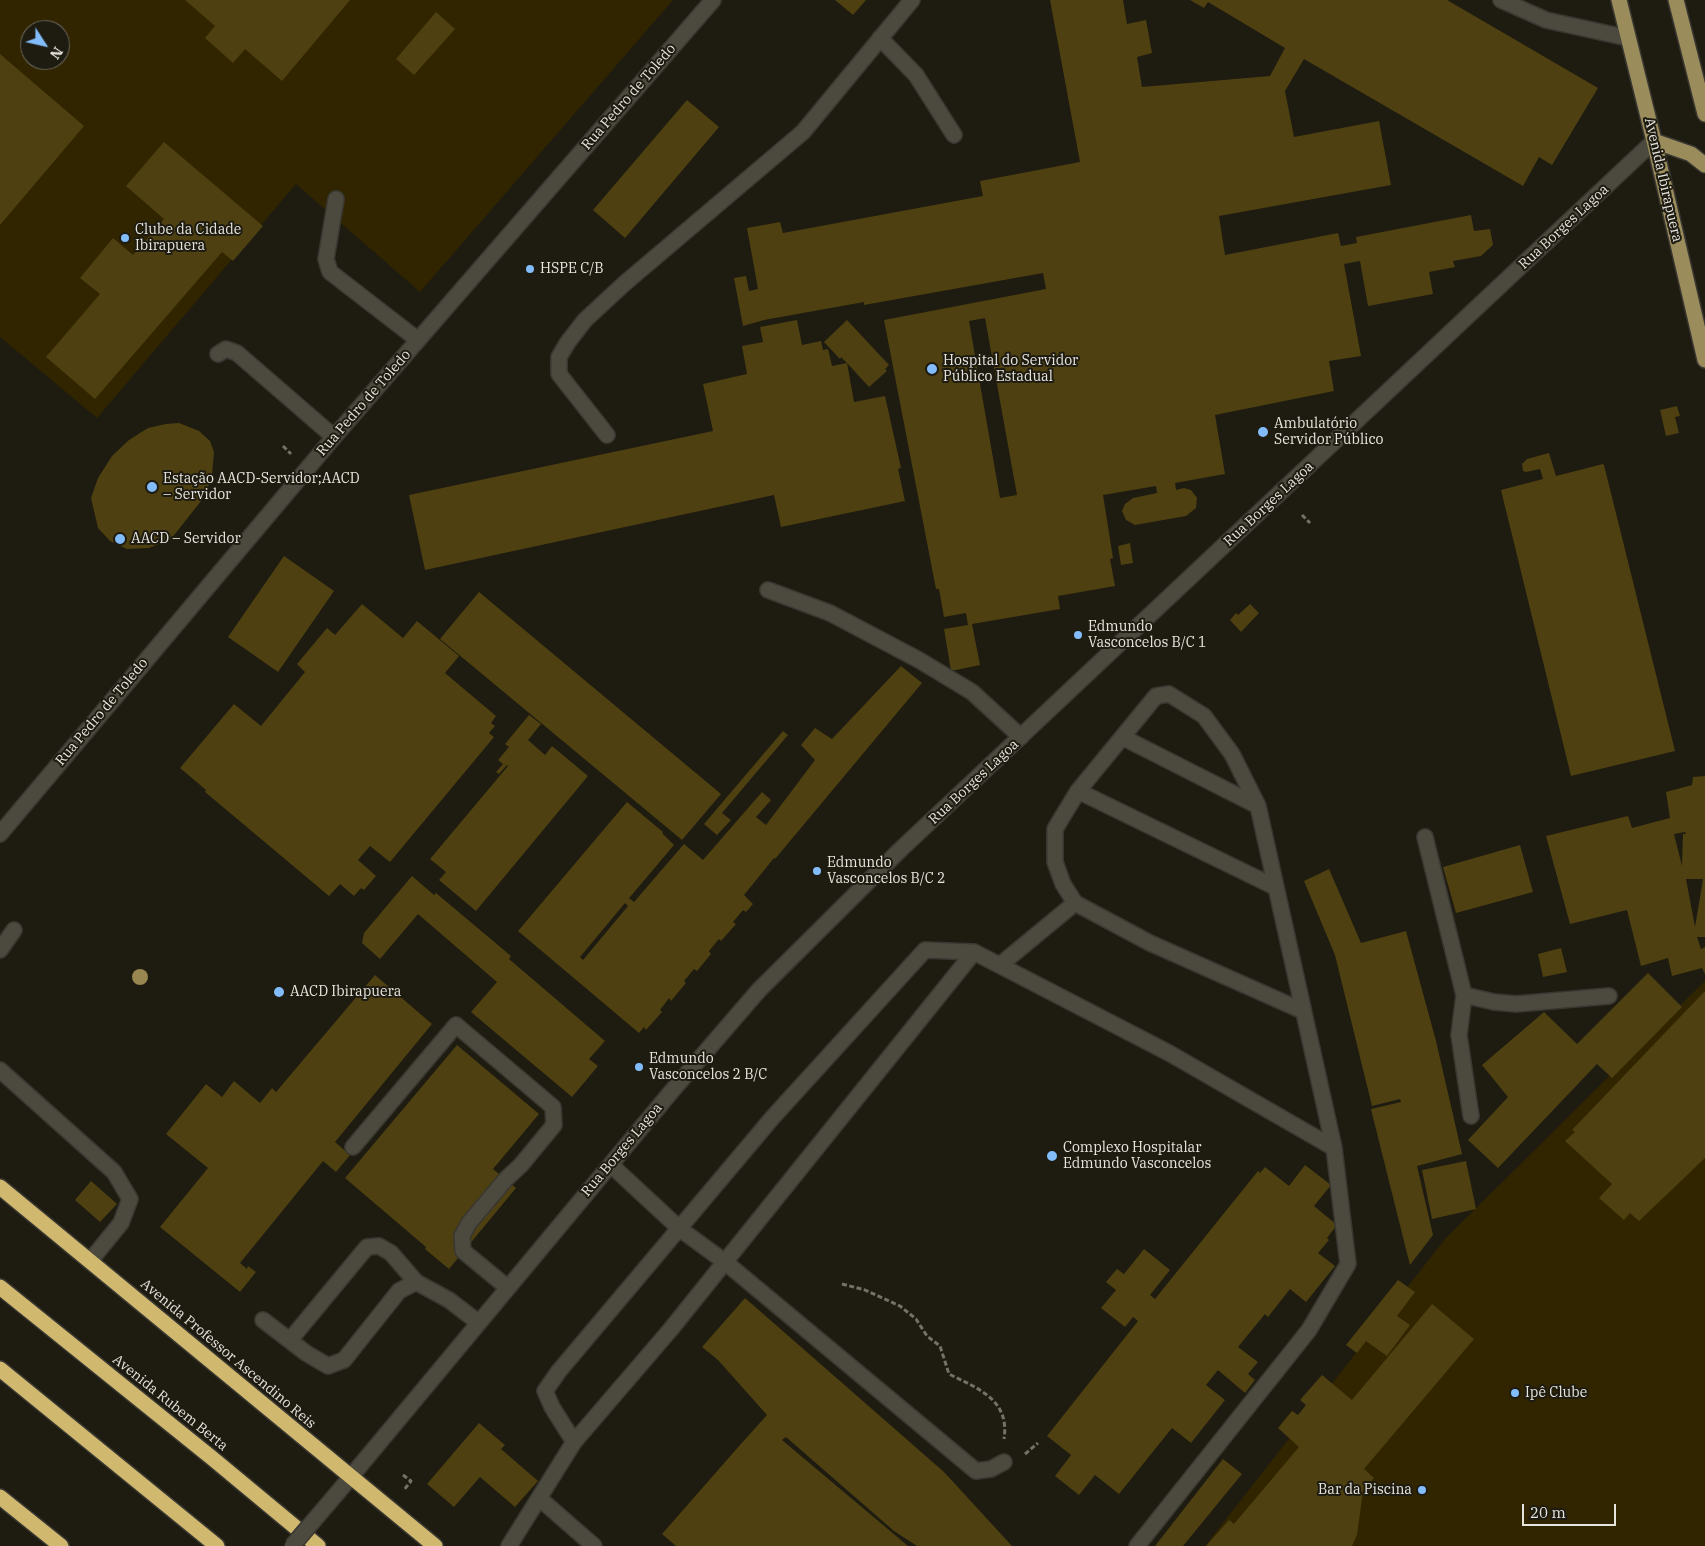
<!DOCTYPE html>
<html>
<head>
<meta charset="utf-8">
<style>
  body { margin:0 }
  #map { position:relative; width:1705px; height:1546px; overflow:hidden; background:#1e1b11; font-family:"IBM Plex Serif",serif }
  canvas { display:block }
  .north { position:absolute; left:20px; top:20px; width:50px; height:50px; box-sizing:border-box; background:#1e1b11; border:1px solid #6e6b63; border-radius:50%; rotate:125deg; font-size:14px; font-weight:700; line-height:20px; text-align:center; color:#e6e4dd }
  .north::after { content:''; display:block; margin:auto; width:18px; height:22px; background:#83bcfb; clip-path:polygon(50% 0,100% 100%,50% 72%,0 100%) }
  .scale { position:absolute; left:1522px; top:1504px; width:94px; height:22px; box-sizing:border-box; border:2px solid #e6e4dd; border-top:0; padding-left:6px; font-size:15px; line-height:18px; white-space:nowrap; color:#e6e4dd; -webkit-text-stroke:4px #1e1b11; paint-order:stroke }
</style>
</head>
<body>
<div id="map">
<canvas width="1705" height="1546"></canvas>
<div class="north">N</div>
<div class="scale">20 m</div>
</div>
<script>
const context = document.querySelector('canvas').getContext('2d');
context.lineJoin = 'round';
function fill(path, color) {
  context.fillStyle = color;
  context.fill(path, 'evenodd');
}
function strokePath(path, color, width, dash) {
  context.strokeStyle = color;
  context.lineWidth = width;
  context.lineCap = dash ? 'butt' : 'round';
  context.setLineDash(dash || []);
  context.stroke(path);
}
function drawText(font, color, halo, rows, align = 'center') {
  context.font = font + ' "IBM Plex Serif",serif';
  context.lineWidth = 4;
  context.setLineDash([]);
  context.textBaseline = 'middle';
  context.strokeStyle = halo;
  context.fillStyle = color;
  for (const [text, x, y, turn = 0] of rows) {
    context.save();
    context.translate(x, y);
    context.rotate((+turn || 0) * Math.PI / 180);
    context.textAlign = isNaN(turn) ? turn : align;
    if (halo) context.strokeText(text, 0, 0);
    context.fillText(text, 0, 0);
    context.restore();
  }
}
const green = new Path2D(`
  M0,0H673L420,292L296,184L97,418L0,337ZM30,30H60V60H30Z
  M1705,981V1546H1205L1445,1239Z`);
const building = new Path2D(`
  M185,0H350L282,81L245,49L233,63L205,38L215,26Z
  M835,0H866L853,15Z
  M1050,0H1123L1127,24L1146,20L1152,53L1137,57L1142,87L1270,76L1285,48L1208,2L1204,8L1190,0H1447L1598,88L1552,165L1539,157L1523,186L1304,59L1285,91L1294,137L1379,121L1391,185L1219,216L1225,255L1338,233L1341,246L1357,243L1356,237L1471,215L1474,231L1490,229L1493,245L1481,256L1453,261L1455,267L1429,272L1433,294L1368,306L1360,261L1344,264L1361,356L1329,361L1334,391L1215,415L1225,474L1175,483L1176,490L1184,488L1191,490L1197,498L1196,508L1186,516L1135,525L1126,520L1122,511L1125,504L1133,498L1157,493L1156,486L1103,495L1113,558L1110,559L1115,586L1058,596L1060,609L972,624L980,665L951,671L944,629L968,625L966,613L944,617L939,589H936L884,320L1046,289L1043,273L864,305V302L764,320L743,326L734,278L746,276L749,291L758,289L747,228L780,222L783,233L983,196L980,181L1080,162ZM985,318L1017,495L1000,498L969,321Z
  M436,12L455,29L414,75L396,59Z
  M0,54L84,126L0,225Z
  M687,100L719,127L625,238L593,210Z
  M164,142L263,226L233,261L222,252L95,399L46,357L100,294L80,278L113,238L133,255L164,219L126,186Z
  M797,320L802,345L821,341L823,350L828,349L832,366L847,363L841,357L840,359L824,342L847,320L889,365L885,369L887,371L869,387L847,363L854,402L885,396L901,468L898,469L905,501L781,527L774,495L425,570L409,495L713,431L703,384L747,374L742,346L763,342L760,327Z
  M1677,406L1680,416L1675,417L1679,433L1666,436L1660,410Z
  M179,423L199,431L210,441L214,452L212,475L205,496L171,539L149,548L127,549L110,541L98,528L91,498L98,478L112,456L129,440L148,428L166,424Z
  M1549,453L1556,476L1603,464L1604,465L1675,751L1571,776L1501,490L1543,479L1540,469L1526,472L1523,471L1522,464L1527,459Z
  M1130,543L1133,563L1121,565L1118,546Z
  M284,556L334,591L278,672L228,637Z
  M479,592L721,794L682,840L440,639Z
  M362,604L403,638L417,621L459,656L445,673L496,716L491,723L495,726L489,733L494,737L390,862L370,846L358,860L376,876L364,890L361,888L354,896L340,884L329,896L205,792L206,790L180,768L234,704L261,726L305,672L297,664L327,628L335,635Z
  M1250,604L1259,613L1241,632L1230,620L1236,613L1238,615Z
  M901,666L922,683L775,859L774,858L744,895L753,904L746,912L743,910L733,922L736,924L721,941L719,939L709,951L711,954L697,971L694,969L684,981L686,983L671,1001L669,998L660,1010L662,1012L646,1030L644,1027L639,1033L518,931L627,802L663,832L662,833L674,845L630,897L629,898L634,902L684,844L703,860L762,792L771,800L756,817L766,825L815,760L801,745L815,728L832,739ZM625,903L628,906L583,960L580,957Z
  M529,715L541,724L528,740L545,755L552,746L588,776L476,911L439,880L446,872L430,859L508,766L507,765L499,774L496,772L503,764L498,760L509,747L505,744Z
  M783,731L788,735L722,813L731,820L717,835L704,824Z
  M1705,776V937H1697L1701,949L1705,947V974L1702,968L1672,976L1668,958L1641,966L1627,910L1570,924L1546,836L1628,816L1632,828L1670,818L1666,792L1692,785L1693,777ZM1685,832L1686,834H1683L1682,866L1674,834ZM1686,879H1703L1695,927Z
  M1520,845L1533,892L1456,913L1443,867Z
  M1329,869L1361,943L1406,931L1436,1041L1462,1154L1417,1166L1433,1235L1410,1265L1371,1109L1401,1102L1400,1099L1372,1106L1335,955L1304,881Z
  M412,876L434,895L436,893L511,956L509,959L605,1041L589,1059L598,1066L572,1097L471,1012L497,982L418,914L380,959L362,943L364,933Z
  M1561,948L1567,972L1543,977L1538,954Z
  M1648,973L1682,1007L1612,1078L1597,1064L1498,1168L1468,1140L1508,1097L1482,1065L1544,1012L1577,1044Z
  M375,975L432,1024L335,1142L350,1155L336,1172L323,1161L240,1263L247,1269L248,1266L256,1272L240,1292L160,1227L208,1168L166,1134L206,1084L222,1097L234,1081L260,1103L272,1088L276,1092Z
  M1705,991V1158L1639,1221L1630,1213L1624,1220L1599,1198L1612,1184L1565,1141L1575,1132L1572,1130Z
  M457,1045L539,1114L493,1169L516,1188L449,1269L425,1249L426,1247L345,1178Z
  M1466,1161L1476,1209L1432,1219L1422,1170Z
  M1305,1165L1331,1185L1314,1206L1337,1225L1327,1238L1329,1240L1318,1253L1335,1266L1306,1302L1290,1289L1268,1317L1265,1314L1238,1347L1258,1362L1248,1374L1255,1380L1245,1393L1218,1370L1206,1385L1225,1400L1191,1443L1172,1428L1119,1494L1095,1475L1079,1495L1055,1476L1071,1455L1047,1436L1138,1321L1133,1317L1125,1327L1101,1308L1116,1290L1106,1282L1117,1269L1124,1274L1144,1249L1170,1270L1150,1295L1155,1299L1258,1171L1260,1173L1265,1167L1289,1186Z
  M91,1181L117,1204L100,1222L75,1200Z
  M1398,1280L1415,1292L1397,1316L1410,1325L1387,1356L1366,1341L1357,1353L1346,1345Z
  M745,1298L944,1472L1012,1546H917L894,1531L786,1437L782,1440L908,1546H676L662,1534L740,1445L767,1415L718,1360L702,1347Z
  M1432,1304L1474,1339L1364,1469L1374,1478L1363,1491L1357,1535L1352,1546H1206L1229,1520L1234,1524L1299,1447L1278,1428L1292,1411L1298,1415L1306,1405L1300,1400L1322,1375L1352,1400Z
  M479,1423L505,1445L501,1449L538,1481L515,1507L480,1477L454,1507L427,1484Z
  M1223,1459L1242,1474L1183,1546H1155Z`);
const path = new Path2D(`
  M283,446L291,454
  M1302,515L1310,523
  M842,1284L865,1290L900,1306L916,1319L927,1336L940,1346L949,1374C979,1389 1010,1400 1004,1439
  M1025,1454L1038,1443
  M403,1475L411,1481L404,1490`);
const minor = new Path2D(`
  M1501,0L1546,20L1628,38
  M880,38L916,75L954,135
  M336,199L326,259L330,272L418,340
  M218,354L226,349L237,353L334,437
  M607,435L559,374V357L568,342L585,320L625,283L803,132L912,0
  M768,590L830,613L919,660L972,692L1021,737
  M1122,737L1258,806
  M1078,791L1275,887
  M0,834L334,437L713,0
  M1425,837L1464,995L1494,1002L1516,1004L1609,996
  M0,950L14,930
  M974,952L671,1329L574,1442L552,1407L545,1391L559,1371L773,1117L925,950L974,952L1169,1053L1334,1148L1348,1264L1309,1330L1137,1546
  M1000,965L1075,903
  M1464,995L1459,1035L1471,1116
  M1303,1011L1150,943L1075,903L1063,884L1055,862V829L1078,791L1156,696L1169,694L1204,716L1232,754L1258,806L1334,1148
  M0,1070L114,1172L130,1199L121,1223L90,1261
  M353,1147L456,1025L553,1107L554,1125L521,1165L506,1179L469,1223L462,1236L463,1251L508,1288
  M611,1165L680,1229L725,1262L976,1471L991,1469L1004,1462
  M263,1320L306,1353L328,1366L344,1360L399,1291L416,1282L449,1300L479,1323
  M290,1340L367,1247L379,1246L391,1253L416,1282
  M339,1491L671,1092L759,990L900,850L1654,141
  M539,1498L594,1546
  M509,1546L574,1442`);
const major = new Path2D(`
  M1619,0L1654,141L1705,360
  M1676,0L1705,114
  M1654,141L1691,154L1705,165`);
const highway = new Path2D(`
  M0,1187L435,1546
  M0,1287L212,1458L318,1546
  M0,1369L217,1546
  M0,1497L61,1546`);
const minorBridge = new Path2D(`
  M292,1546L339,1491`);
const trees = [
  [140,977]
];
const markers = [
  [125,238,5,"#83bcfb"],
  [530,269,5,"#83bcfb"],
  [932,369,6,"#83bcfb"],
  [1263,432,6,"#83bcfb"],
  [152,487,6,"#83bcfb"],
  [120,539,6,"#83bcfb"],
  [1078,635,5,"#83bcfb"],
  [817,871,5,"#83bcfb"],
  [279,992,6,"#83bcfb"],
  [639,1067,5,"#83bcfb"],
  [1052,1156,6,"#83bcfb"],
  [1515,1393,5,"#83bcfb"],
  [1422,1490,5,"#83bcfb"]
];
const streetNames = [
  ["Rua Pedro de Toledo",629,97,-49],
  ["Avenida Ibirapuera",1663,180,77],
  ["Rua Borges Lagoa",1564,227,-43],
  ["Rua Pedro de Toledo",364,403,-49],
  ["Rua Borges Lagoa",1269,504,-43],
  ["Rua Pedro de Toledo",102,712,-50],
  ["Rua Borges Lagoa",974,782,-43],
  ["Rua Borges Lagoa",622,1150,-50],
  ["Avenida Professor Ascendino Reis",228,1354,40],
  ["Avenida Rubem Berta",170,1403,39]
];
const poiNames = [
  ["Clube da Cidade",135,230],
  ["Ibirapuera",135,246],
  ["HSPE C/B",540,269],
  ["Hospital do Servidor",943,361],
  ["Público Estadual",943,377],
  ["Ambulatório",1274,424],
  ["Servidor Público",1274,440],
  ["Estação AACD-Servidor;AACD",163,479],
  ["– Servidor",163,495],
  ["AACD – Servidor",131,539],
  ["Edmundo",1088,627],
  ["Vasconcelos B/C 1",1088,643],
  ["Edmundo",827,863],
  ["Vasconcelos B/C 2",827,879],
  ["AACD Ibirapuera",290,992],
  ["Edmundo",649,1059],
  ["Vasconcelos 2 B/C",649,1075],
  ["Complexo Hospitalar",1063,1148],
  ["Edmundo Vasconcelos",1063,1164],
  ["Ipê Clube",1525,1393],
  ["Bar da Piscina",1412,1490,"right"]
];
fill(green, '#312500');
fill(building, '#4e4010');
strokePath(minor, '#393731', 18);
strokePath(major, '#393731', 18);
strokePath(highway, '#393731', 18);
strokePath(path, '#737168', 3, [5, 2.5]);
strokePath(minor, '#4c493e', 15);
strokePath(major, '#9b8c5b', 15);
strokePath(highway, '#d0b86e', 15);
strokePath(minorBridge, '#393731', 18, []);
strokePath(minorBridge, '#4c493e', 15);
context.fillStyle = '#998752';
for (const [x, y] of trees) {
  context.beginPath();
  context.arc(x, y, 8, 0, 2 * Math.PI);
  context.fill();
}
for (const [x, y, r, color] of markers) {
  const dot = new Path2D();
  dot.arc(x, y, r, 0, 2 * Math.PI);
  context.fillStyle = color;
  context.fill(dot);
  strokePath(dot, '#1e1b11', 2);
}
drawText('14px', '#e6e4dd', '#1e1b11', streetNames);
drawText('14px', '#e6e4dd', '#1e1b11', poiNames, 'left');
</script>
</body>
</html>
